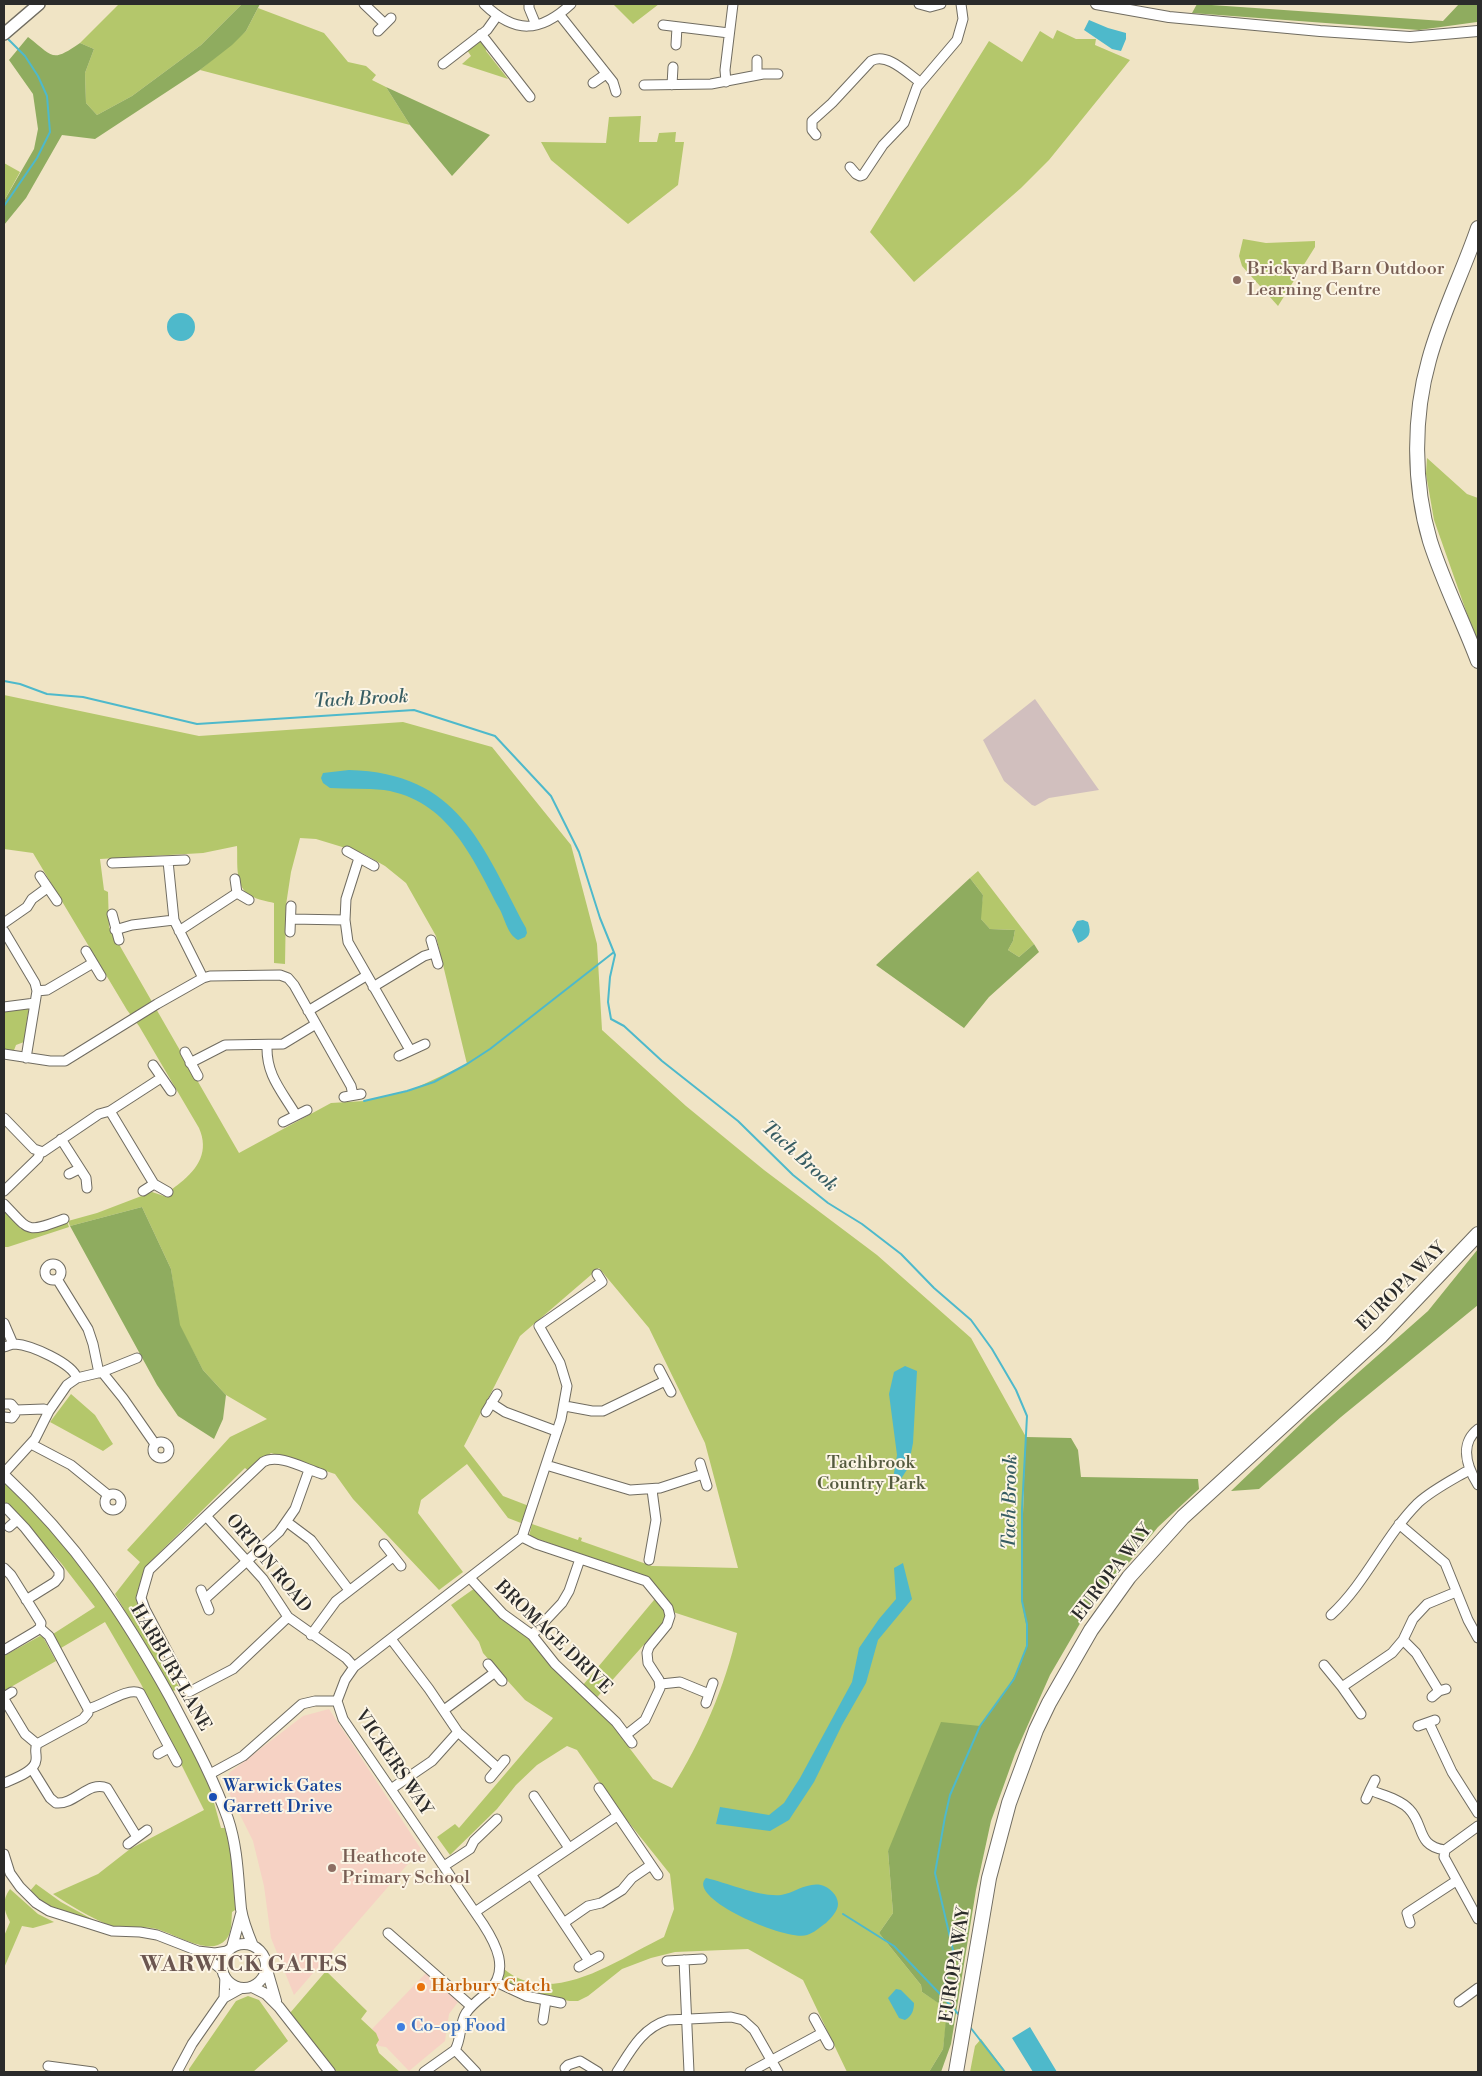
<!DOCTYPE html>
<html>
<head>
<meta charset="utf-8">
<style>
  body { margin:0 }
  #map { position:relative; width:1482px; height:2076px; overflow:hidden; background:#f0e4c5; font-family:"Libre Bodoni",serif }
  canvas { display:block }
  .frame { position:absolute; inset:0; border:5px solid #2b2b2b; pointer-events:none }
</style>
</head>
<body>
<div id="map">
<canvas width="1482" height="2076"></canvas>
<div class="frame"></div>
</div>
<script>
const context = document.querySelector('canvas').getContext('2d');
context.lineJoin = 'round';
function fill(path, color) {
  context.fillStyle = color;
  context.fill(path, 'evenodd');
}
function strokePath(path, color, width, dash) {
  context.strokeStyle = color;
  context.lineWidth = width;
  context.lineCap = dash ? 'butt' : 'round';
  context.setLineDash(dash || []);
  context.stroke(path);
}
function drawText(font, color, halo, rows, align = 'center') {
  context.font = font + ' "Libre Bodoni",serif';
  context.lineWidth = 4;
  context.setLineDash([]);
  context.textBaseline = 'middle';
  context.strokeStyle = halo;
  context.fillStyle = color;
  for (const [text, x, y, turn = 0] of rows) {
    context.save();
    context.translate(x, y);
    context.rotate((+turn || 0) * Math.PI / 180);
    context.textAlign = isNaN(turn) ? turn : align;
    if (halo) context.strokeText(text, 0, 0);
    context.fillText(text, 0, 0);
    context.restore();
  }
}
const built = new Path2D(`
  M329,1709L421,1849L294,1995L271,1938L264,1886L253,1841L226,1787L229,1773L303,1716Z
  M426,1973L458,2002L449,2014L445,2041L409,2071L386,2047L379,2046L377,2044L378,2037L372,2029Z`);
const industrial = new Path2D(`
  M1035,699L1094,783L1099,790L1049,798L1035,806L1032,805L1004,781L983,740Z`);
const green = new Path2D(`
  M119,4H242L201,45L132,96L97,115L86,103L85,73L94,49L80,43Z
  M613,4H659L633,24Z
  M258,8L324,33L348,62L366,66L376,75L372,80L386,87L410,125L200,70L246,31Z
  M1057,30L1076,39H1096L1095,45L1130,60L1049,160L1021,188L914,282L870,232L989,41L1022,62L1040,31L1053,39Z
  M479,39L485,43L486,51L508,79L462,64L471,56L467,50Z
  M641,116L639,142H657L659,133L676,132L675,142H684L678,185L628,224L551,160L541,142L606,143L609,117Z
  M4,163L20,172L4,201Z
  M1243,239L1266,243L1315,241V247L1278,306L1242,266L1239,256Z
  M1427,458L1467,494L1478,498V645L1434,520L1426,474Z
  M4,695L199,736L403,722L492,747L571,845L597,944L602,1030L686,1106L764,1170L877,1255L971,1338L1026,1437L1022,1509V1601L1027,1624V1646L1014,1679L888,1851L893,1913L879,1933L921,1985L922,1992L948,2009L943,2049L929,2072H847L803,1980L748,1949L675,1952L651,1958L622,1969L588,1996L578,2001H569L525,1992L506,1983L502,1978L504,1969C552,2009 618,1959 664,1937L674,1909L670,1874L618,1809L577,1750L567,1746L537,1765L516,1785L497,1809L450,1855L437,1837L455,1824L459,1828L553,1718L525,1700L496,1668L483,1653L479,1642L451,1605L475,1588L507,1623L532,1638L578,1691L659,1594L644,1576L529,1536L532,1524L578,1540L579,1537L582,1538L581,1541L652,1566L738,1568L705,1443L649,1328L599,1268L520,1336L464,1446L503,1496L529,1506L521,1523L508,1518L467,1464L421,1500L418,1513L463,1572L439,1590L353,1499L335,1474L271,1453L250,1472L245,1468L151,1561C144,1571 138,1586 137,1598C134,1618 168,1668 179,1687L177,1690L172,1691L115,1594L140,1562L127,1550L230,1437L267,1419L226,1395L203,1370L179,1325L171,1269L142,1207L70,1226L68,1221L97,1213L152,1192L167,1197C170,1189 173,1189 180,1183C199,1168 209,1151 199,1128L139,1026L127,1010L33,853L4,849ZM300,838L316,839L362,853L385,866L406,883L436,936L467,1064L409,1091L364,1101L331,1103L239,1153L109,927L108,892L104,890L100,859L203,853L237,846C238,863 234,887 251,896C258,900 267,901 274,903V963L285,964L286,905L291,872ZM673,1612L737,1633C726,1685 700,1744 672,1788L653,1779L612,1725L591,1704Z
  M978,871L1034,944L1019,957L1008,950L1013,941L1015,930L990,929L980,918L983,895L970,878Z
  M29,1006L24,1042L16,1045L13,1053L4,1051V1010Z
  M4,1209L21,1229L33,1231L67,1221L69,1227L8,1247H4Z
  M71,1394L95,1415L113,1444L103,1451L50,1422Z
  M4,1476L47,1524L132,1630L208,1781L221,1828H225C232,1854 235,1882 235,1910L232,1912C231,1925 233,1939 218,1945C203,1951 175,1935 160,1930C144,1924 126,1931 111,1926C91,1918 71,1906 53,1894L98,1874L130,1849L204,1810L141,1684L105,1622L61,1648L53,1634L95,1607L61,1563L4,1501Z
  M40,1636L43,1637L56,1661L4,1691V1656Z
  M36,1884L61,1902L99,1923C74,1916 50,1910 29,1892Z
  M10,1889L38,1914L54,1922L33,1928L22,1926L4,1968V1936L10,1922C3,1909 2,1900 10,1889Z
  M326,1971L367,2011L361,2019L376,2033L379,2040L376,2045L379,2053L400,2072H337L290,2013Z
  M248,1996L259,2000L288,2041L253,2072H189V2069L236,2001Z
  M981,2039L1006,2072H970L975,2046Z`);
const forest = new Path2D(`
  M242,4H260L246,31L232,45L200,70L95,139L62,135L26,198L4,225V201L34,149L38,129L33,94L9,60L28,37C54,57 51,63 80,43L94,49L85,73L86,103L97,115L132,96L201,45Z
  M1197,4L1443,21L1459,4H1478L1477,22L1419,30L1192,13Z
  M386,87L490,135L452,176L410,125Z
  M970,878L983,895L981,919L990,929L1015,930L1013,941L1008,950L1019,957L1034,944L1039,952L989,997L964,1028L876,965Z
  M142,1207L171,1269L180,1325L203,1370L226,1395L223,1419L214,1439L178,1416L157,1385L70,1226Z
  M1478,1249V1305L1341,1417L1259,1489L1231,1491L1308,1417L1428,1311Z
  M1026,1437L1071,1438L1078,1450L1081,1477L1198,1479L1199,1489L1158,1527L1082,1620L1050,1675L1015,1754L991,1821L976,1890L951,2044L941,2072H929L943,2049L947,2009L922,1992L921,1985L879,1933L893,1913L888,1851L941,1722L980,1726C998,1701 1018,1678 1026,1647C1031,1631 1022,1614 1022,1598C1022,1544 1023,1491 1026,1437Z`);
const water = new Path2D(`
  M1089,20L1108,28L1126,33V39L1121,51L1112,49L1084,30Z
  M167 327a14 14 0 1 1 28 0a14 14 0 1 1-28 0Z
  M349,770C459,773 481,844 526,928L527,933L525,937L518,940C507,934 505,918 499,908C472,857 448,800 384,790C366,788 348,789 330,788L323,783L321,778L323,773Z
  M1083,920L1088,922C1092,934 1089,938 1078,943L1072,930L1077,921Z
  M905,1366L917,1371L913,1443L908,1468L899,1482L893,1479L897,1455L889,1394L894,1372Z
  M903,1563L912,1599L878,1640L866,1683L842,1725L814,1782L789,1820L770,1831L716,1824L720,1807L769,1815L784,1803L800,1778L852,1682L859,1648L879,1619L896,1599L894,1568Z
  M706,1878C728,1883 759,1897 781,1895C794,1893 807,1882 821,1885C829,1887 838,1895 838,1904C838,1911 831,1918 826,1923C820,1927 814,1933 807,1935C787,1942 685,1898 706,1878Z
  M896,1989L901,1990L914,2003C914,2010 912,2016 905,2020L899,2018L888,1998Z
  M1030,2027L1057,2072H1033L1012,2038Z`);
const stream = new Path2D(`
  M4,206L37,158L50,132L47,96L38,76L25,56L6,37
  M4,681L20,684L47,694L83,697L197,724L414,710L495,736L551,796L579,852L600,918L615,955L610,977L608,1002L611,1019L624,1026L662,1061L738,1121L793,1175L828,1203L862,1224L901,1254L934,1288L971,1320L992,1349L1016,1390L1027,1416L1022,1509V1601L1027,1624V1646L1014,1679L980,1726L950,1795L945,1817L935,1873L953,1950L942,1996L960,2016
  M364,1101L407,1091L434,1082L467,1064L490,1049L614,952
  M843,1914L894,1946L942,1996
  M970,2027L1005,2072`);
const minor = new Path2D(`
  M364,4L385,24
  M484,4C515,34 540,33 571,4
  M529,4V8L536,25
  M919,4L930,7L941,4
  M559,14L613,82L616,92
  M663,25L729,33
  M378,31L391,18
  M481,34L530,97
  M676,45L677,27
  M443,64L487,30L497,16
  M757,75V60
  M726,82L725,70L733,4
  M593,83L606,74
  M644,85L711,84L763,74H778
  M672,85L673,67
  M816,135L812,130V121L832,103L871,61C887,52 907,73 920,82
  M850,167L856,174L860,176L863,175L883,145L904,123L917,87L957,40L963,19L961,4
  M347,851L374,866
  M359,858L346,899L345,920L348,942L410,1050
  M168,861L174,920L203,978
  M112,863L185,860
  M40,876L57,901
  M235,879L237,893L249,900
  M112,914L119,940
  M291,919L345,920
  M4,923L27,907L32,899L47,888
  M115,930L132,925L174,920
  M4,931L35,983L37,991L26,1058
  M179,931L237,893
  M290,932L291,906
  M431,940L438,964
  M86,951L101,976
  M373,987L424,956L434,953
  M37,991L47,990L93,963
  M4,1007L35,1003
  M308,1011L366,976
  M267,1045C266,1075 281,1090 296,1115
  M185,1052L198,1076
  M4,1054L50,1061H65L157,1004L203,978L210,976L280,975L288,978L294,985L351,1086L353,1095
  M399,1056L425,1044
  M190,1063L225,1045L283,1044L316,1024
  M153,1065L171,1091
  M344,1097L361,1094
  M110,1111L154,1184L168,1192
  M4,1118L34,1149L43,1152L99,1114L110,1111L161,1078
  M283,1122L307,1110
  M61,1139L86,1178L87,1188
  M69,1174L79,1169
  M4,1191L38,1158L40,1152
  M143,1191L154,1184
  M4,1204C31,1232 25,1233 64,1219
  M45 1272a8 8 0 1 1 16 0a8 8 0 1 1-16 0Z
  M57,1279L88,1329L93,1344L99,1373
  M4,1323L13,1344
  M4,1347C8,1346 11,1344 15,1344C31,1345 72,1363 77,1378
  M659,1369L671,1392
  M102,1372L123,1398L155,1444
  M491,1403L505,1412L556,1431
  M4,1404H11L16,1410L15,1414L12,1418L4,1417
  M565,1406L592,1411H603L665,1381
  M16,1410L44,1409L49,1411
  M486,1412L497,1394
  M1478,1429C1459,1444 1467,1467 1478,1485
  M153 1450a8 8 0 1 1 16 0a8 8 0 1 1-16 0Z
  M31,1444L71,1465L108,1495
  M700,1463L707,1486
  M546,1465L630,1490L660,1488L703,1474
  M4,1473L35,1439L49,1411L67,1385L77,1378L102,1372L137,1358
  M105 1502a8 8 0 1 1 16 0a8 8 0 1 1-16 0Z
  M6,1508L25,1528L59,1571V1577L55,1582L26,1600
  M206,1516L263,1579L288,1617L346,1658L354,1667
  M287,1522L311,1540L349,1590
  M1399,1524L1445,1563L1468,1620L1478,1638
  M9,1527L17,1520
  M522,1537L536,1544L646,1581L668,1608L670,1616L667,1625L649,1647L647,1653L648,1663L659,1680L660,1688L645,1720L626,1735
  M384,1544L401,1566
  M649,1560L656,1520L652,1490
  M4,1568L11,1575L41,1623L40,1628L36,1631L4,1650
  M470,1578L503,1614L532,1635L555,1664L616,1722L632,1743
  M201,1590L209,1610
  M205,1599L279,1532L295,1509L309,1470
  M1331,1615C1366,1583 1384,1537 1418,1503C1432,1490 1452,1480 1469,1470
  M288,1617L233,1669L189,1692L145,1609L141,1598L149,1570L263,1462C279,1453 305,1469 322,1474
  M311,1635L336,1601L393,1557
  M532,1635L562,1603L569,1591L580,1559
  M391,1639L429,1689L458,1732L498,1768
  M1403,1640L1416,1653L1439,1691
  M488,1664L502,1681
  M1324,1665L1342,1687
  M661,1684L680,1682L709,1694
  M4,1697L12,1692
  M1432,1697L1439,1691L1446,1689
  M4,1699L25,1734L37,1744
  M706,1703L713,1683
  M88,1709C104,1705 127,1687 140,1693L177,1762
  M444,1710L494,1673
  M1361,1714L1342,1687L1392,1653L1403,1640L1413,1619L1427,1604L1456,1592
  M1429,1723L1452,1772L1478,1813
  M1418,1726L1435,1720
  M158,1754L169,1748
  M32,1769L50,1798L56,1803C75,1805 89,1780 107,1788L137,1837
  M210,1774L243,1756L302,1704L315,1701H337
  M490,1778L505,1760
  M1375,1780L1370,1790C1382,1795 1400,1799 1409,1809C1425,1825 1416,1846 1445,1850
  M4,1783C13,1779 35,1772 36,1760C37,1754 34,1750 37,1744L83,1719L88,1713V1709L49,1636L40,1628
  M599,1788L658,1875
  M391,1789L432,1761L458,1732
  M534,1796L569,1848
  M1366,1799L1370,1790
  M1478,1826L1445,1850L1444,1857L1478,1919
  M128,1844L147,1830
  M4,1854L10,1873L20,1887L36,1903L49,1911L112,1931L140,1932L157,1935L198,1951L222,1970
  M444,1866L470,1849L474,1841L497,1819
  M531,1874L589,1961
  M475,1912L617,1816
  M565,1922L588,1906L601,1903L622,1890L632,1878L651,1865
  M1410,1923L1407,1913L1456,1881
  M388,1933L471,2006
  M198,1951L215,1953L227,1951
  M684,1960L689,2072
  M667,1961L702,1959
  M579,1967L599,1956
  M496,1982L526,1996L561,2003
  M224,1998L225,1976
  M1459,2002L1478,1988
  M814,2018L829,2045
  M543,2020L546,2000
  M455,2050L476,2072
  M48,2066L93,2072
  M565,2068L568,2065L580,2061L598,2072
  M177,2072L192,2044L224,1998L242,1988
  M424,2072L455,2050C462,2038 459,2024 466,2013C472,2004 481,1998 489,1991C510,1970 496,1944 483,1924L343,1719L337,1701L345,1680L354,1667L522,1537L561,1419L567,1386L560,1363L539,1326L602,1282L597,1274
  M617,2072C631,2050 642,2028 668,2020L731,2017L743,2020L754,2030L778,2072
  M750,2072L822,2033`);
const tertiary = new Path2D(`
  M1096,4L1169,17L1320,31L1410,37L1478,31
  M4,1475C76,1542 124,1614 171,1699C192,1739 213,1777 228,1819C238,1849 238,1879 241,1909C243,1922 248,1934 253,1946
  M222 1966a22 22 0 1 1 44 0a22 22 0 1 1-44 0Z
  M232,1947L241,1914
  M267,1970L276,2001
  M252,1987L266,1994L279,2007L330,2072`);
const secondary = new Path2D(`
  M4,34L39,4`);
const trunk = new Path2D(`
  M1478,228C1463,272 1441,315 1429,360C1413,416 1413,484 1430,541C1443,582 1463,621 1478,661
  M956,2072L989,1878L1009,1803L1036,1730L1049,1703L1091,1630L1129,1577L1183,1517L1381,1336L1478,1234`);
const markers = [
  [1237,280,5,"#8d6e63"],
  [213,1797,5,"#1a4fb4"],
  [332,1868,5,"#8d6e63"],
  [421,1987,5,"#e8710a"],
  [401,2027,5,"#3f7fe0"]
];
const educationNames = [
  ["Brickyard Barn Outdoor",1247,270],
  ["Learning Centre",1247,291],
  ["Heathcote",342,1858],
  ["Primary School",342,1879]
];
const streetNames = [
  ["EUROPA WAY",1402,1287,-45],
  ["ORTON ROAD",268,1564,50],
  ["EUROPA WAY",1113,1573,-52],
  ["BROMAGE DRIVE",553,1638,44],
  ["HARBURY LANE",170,1668,60],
  ["VICKERS WAY",393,1763,56],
  ["EUROPA WAY",956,1965,-81]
];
const parkNames = [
  ["Tachbrook",871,1464],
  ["Country Park",871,1485]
];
const transitNames = [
  ["Warwick Gates",223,1787],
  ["Garrett Drive",223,1808]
];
const foodNames = [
  ["Harbury Catch",431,1987]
];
const shopNames = [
  ["Co-op Food",411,2027]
];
const waterNames = [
  ["Tach Brook",361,700,-3],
  ["Tach Brook",799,1157,42],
  ["Tach Brook",1011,1502,-89]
];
const districtNames = [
  ["WARWICK GATES",244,1966]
];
fill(built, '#f6d2c4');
fill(industrial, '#d1bfbe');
fill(green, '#b4c76b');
fill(forest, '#8fac5f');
fill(water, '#4eb9cb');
strokePath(stream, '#4eb9cb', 2);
strokePath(minor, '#706c61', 11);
strokePath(tertiary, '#706c61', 12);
strokePath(secondary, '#706c61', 14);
strokePath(trunk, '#706c61', 16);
strokePath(minor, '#fff', 9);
strokePath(tertiary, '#fff', 10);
strokePath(secondary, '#fff', 11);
strokePath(trunk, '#fff', 14);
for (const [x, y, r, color] of markers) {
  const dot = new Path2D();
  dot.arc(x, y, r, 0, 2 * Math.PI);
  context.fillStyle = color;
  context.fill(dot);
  strokePath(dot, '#fcf5e5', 2);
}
drawText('18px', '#785e54', '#fcf5e5', educationNames, 'left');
drawText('18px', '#2b2b2b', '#fcf5e5', streetNames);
drawText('18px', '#545a3e', '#fcf5e5', parkNames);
drawText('18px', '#164399', '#fcf5e5', transitNames, 'left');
drawText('18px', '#c56008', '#fcf5e5', foodNames, 'left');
drawText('18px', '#366cbe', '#fcf5e5', shopNames, 'left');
drawText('italic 19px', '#375d63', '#fcf5e5', waterNames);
context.letterSpacing = '1px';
drawText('bold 22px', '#6b5650', '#fcf5e5', districtNames);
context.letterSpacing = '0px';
</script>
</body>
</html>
